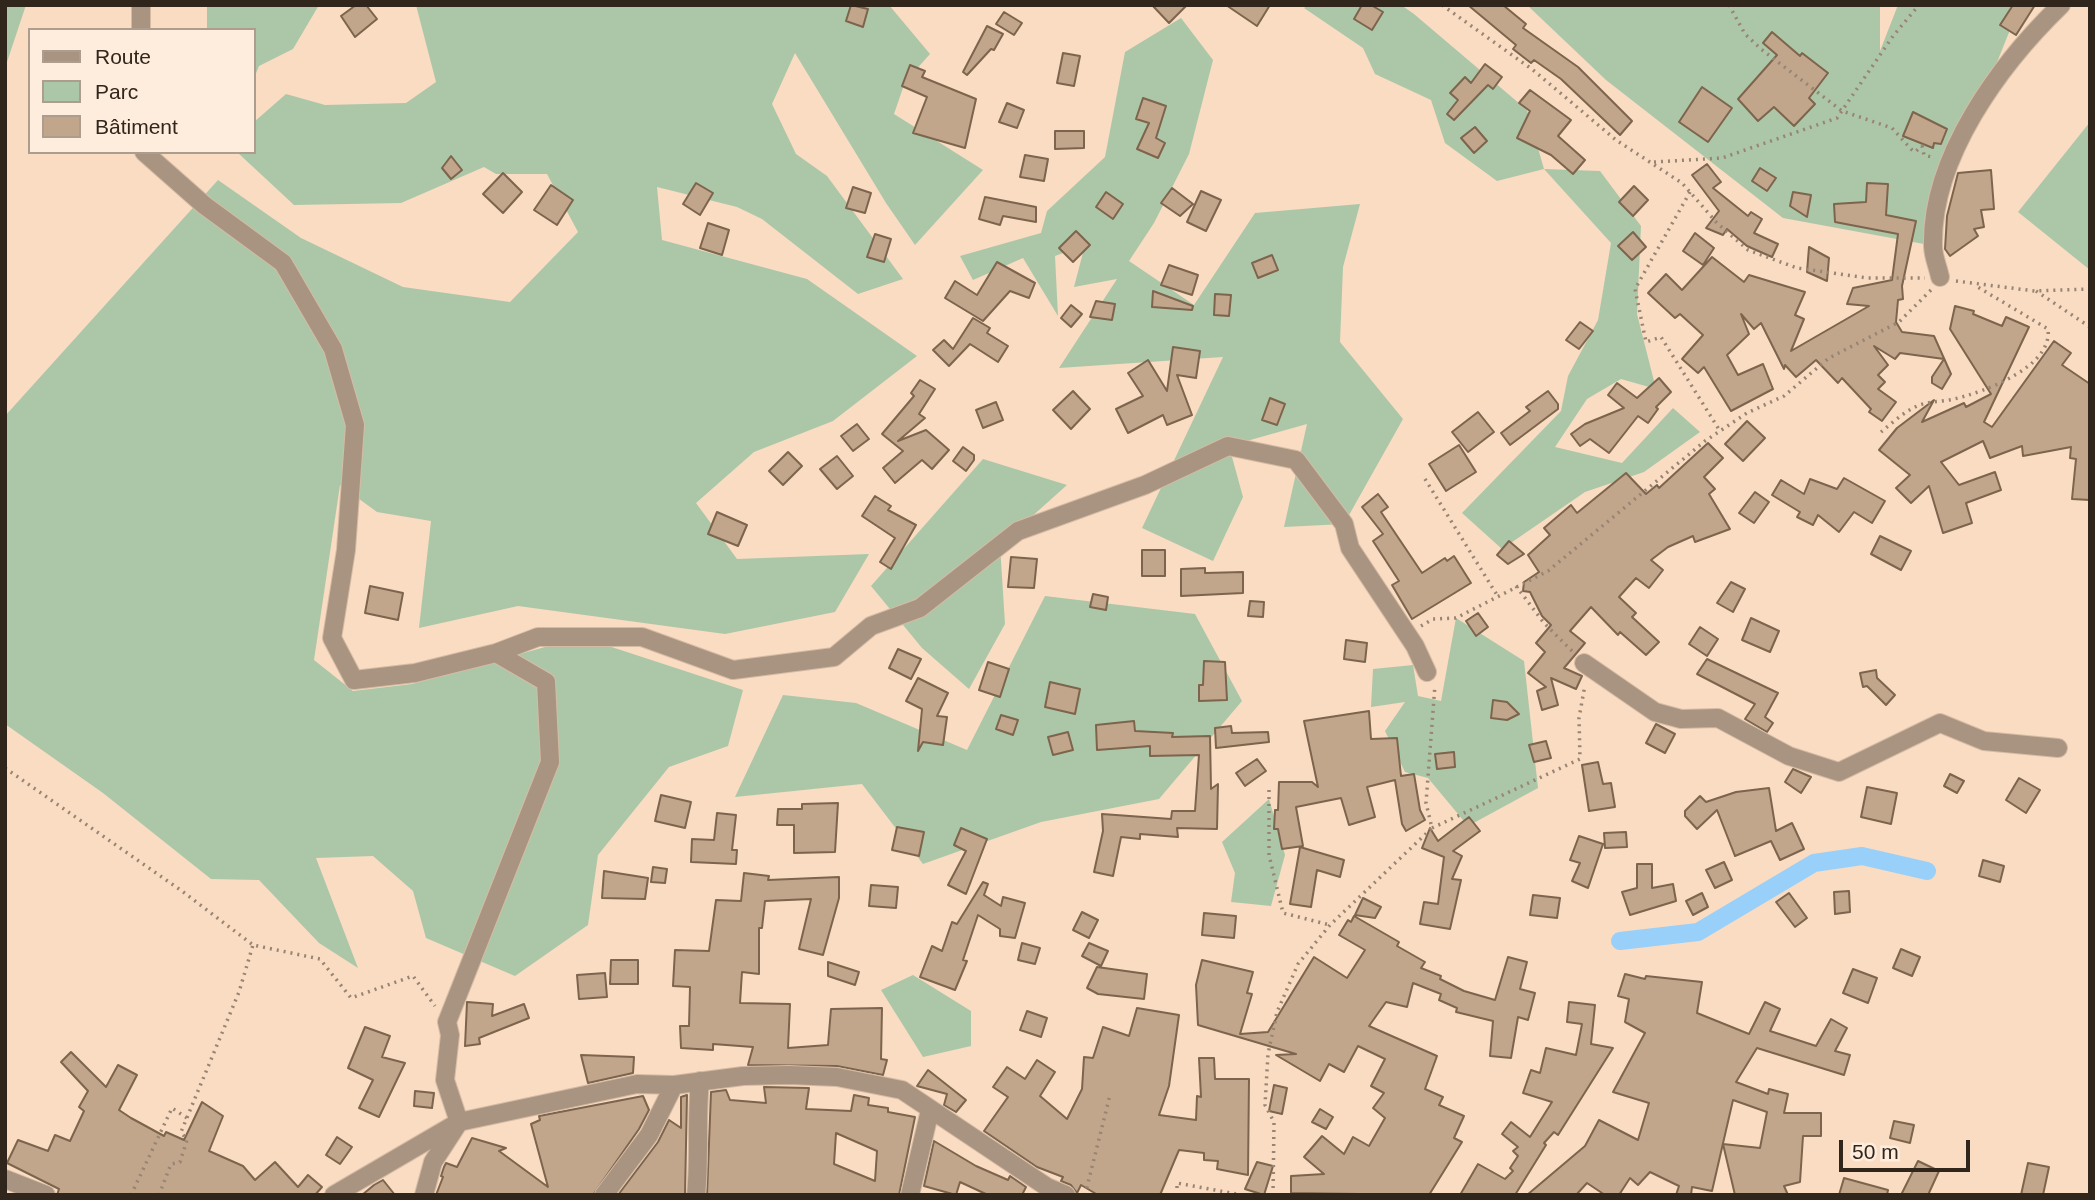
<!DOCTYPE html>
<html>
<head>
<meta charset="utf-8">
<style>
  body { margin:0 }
  #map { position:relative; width:2095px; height:1200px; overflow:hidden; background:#f9dcc2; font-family:Arial,sans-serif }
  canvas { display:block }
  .frame { position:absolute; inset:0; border:7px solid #31261c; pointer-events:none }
  .legend { position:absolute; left:28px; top:28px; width:228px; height:126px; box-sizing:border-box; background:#feecdc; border:2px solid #ac9d8f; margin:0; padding:9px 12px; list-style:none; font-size:21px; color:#31261c }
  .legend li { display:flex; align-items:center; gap:14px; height:35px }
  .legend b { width:35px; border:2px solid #ac9d8f }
  .scale { position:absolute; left:1839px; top:1140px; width:131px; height:32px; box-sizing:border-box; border:4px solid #31261c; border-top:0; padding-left:9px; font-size:21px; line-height:24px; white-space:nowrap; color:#31261c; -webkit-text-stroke:5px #feecdc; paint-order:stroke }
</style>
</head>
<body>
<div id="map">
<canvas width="2095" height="1200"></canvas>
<div class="frame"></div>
<ul class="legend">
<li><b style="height:9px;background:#a99481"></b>Route</li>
<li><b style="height:19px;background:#acc7a8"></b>Parc</li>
<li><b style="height:19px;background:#c1a68c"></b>Bâtiment</li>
</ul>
<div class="scale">50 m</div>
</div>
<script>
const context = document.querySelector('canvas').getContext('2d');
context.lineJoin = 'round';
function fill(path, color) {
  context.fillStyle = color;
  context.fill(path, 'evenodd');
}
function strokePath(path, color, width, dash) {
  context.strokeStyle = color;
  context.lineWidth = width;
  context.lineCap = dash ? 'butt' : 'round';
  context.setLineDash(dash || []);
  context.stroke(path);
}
const green = new Path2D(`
  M5,5H26L5,68Z
  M207,5H319L293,49L259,66L254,78V30H207Z
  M416,5H889L930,54L905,82L894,114L983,170L915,245L886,203L795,53L772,104L796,154L827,176L903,279L858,294L762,219L737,207L657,187L662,240L807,279L917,356L833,421L754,452L696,503L737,559L869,554L835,612L725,634L518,606L419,628L431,521L377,512L340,485L314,660L353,691L412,684L581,637L743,690L728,746L669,767L598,855L588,925L515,976L426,938L413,891L373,856L316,858L358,968L319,943L259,880L211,879L103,793L5,724V416L218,180L301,238L403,287L510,302L578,232L547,174H496L484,167L401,203L294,205L237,152H254V122L286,94L325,105L406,103L436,82Z
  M1308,5H1401L1414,14L1527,110L1544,169L1600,171L1641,226L1637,314L1656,389L1621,379L1587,399L1555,447L1622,463L1673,408L1700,432L1644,472L1585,492L1502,549L1462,513L1561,411L1568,376L1598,320L1611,243L1544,169L1497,181L1445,143L1431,100L1375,74L1363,48L1304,8Z
  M1527,5H1880V51L1898,5H2020L1924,244L1783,218L1606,80Z
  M1181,18L1213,60L1189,154L1154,223L1129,261L1194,305L1255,213L1360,204L1343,267L1340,342L1403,419L1344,524L1284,527L1307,424L1229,446L1243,497L1213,561L1142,528L1223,357L1059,368L1117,279L1074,287L1085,245L1055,256L1058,316L1023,258L973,280L960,256L1041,233L1047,211L1105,157L1125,52Z
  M2090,122V270L2018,212Z
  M983,459L1067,485L1000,545L1005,624L969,689L922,648L871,586Z
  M1045,596L1195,614L1242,701L1159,799L1041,822L923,864L862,784L735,797L783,695L856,703L967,750Z
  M1456,618L1524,661L1538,788L1468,826L1428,778L1405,772L1385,731L1405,702L1371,707L1373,669L1413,665L1418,696L1441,701Z
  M1269,799L1285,855L1271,906L1231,902L1235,873L1222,842Z
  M913,975L971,1011V1046L923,1057L881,990Z`);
const canal = new Path2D(`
  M1620,941L1698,932L1814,863L1862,856L1927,871`);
const building = new Path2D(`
  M356,5H366L377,19L355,37L341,16Z
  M851,5L868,9L863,27L846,21Z
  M1152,5H1187L1169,23Z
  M1226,5H1270L1257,26Z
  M1362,5H1371L1383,12L1372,30L1354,19Z
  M1468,5H1503L1526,24L1523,28L1578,67L1632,121L1620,135L1561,79L1534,60L1531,63L1513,49L1516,45Z
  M2013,5H2035L2016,35L2000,25Z
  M1004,12L1022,23L1014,35L996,24Z
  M987,26L1003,34L994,50L991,49L967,75L963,72Z
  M1772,32L1800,56L1802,53L1828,73L1809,98L1815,104L1794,126L1774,107L1758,121L1738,99L1777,55L1763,43Z
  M1063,53L1080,56L1074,86L1057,83Z
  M1485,64L1502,77L1493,89L1488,85L1454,120L1447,114L1458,100L1450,93L1465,77L1471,83Z
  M910,65L925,71L922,77L976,99L965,148L913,133L927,97L902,86Z
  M1702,87L1732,108L1708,142L1679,122Z
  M1530,90L1571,120L1558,136L1585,160L1573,174L1551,155L1517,138L1530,111L1519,103Z
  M1143,98L1166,106L1156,138L1165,143L1158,158L1137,149L1149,123L1136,119Z
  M1007,103L1024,110L1017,128L999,122Z
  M1913,112L1947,129L1941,144L1934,143L1933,148L1903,136Z
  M1475,127L1487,141L1474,153L1461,138Z
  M1055,131H1084V148L1055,149Z
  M1025,155L1048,159L1044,181L1020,177Z
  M451,156L462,170L451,179L442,168Z
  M1707,164L1721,182L1713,188L1748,216L1751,212L1762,219L1754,233L1778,244L1772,257L1747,246L1727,229L1723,235L1706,228L1719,211L1692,175Z
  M1760,168L1776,178L1767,191L1752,181Z
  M1991,170L1994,209L1981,210L1984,227L1974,229L1978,236L1950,256L1945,249L1947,216L1958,173Z
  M503,173L522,192L503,213L483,194Z
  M696,183L713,193L700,215L683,204Z
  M1867,183L1888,184L1886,215L1916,221L1902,286L1903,299L1898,300L1896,322L1902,332L1934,336L1951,374L1942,389L1932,383V377L1944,359L1900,353L1895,359L1874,346L1888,365L1878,375L1885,382L1878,389L1896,402L1882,421L1869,412L1871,409L1842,378L1838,383L1816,360L1796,377L1785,365L1784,369L1761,323L1754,329L1741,314L1749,334L1727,355L1738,375L1763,364L1773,389L1731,411L1704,367L1698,373L1682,359L1703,335L1680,314L1675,318L1648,293L1666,274L1682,290L1712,257L1744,282L1749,275L1805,292L1795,315L1804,319L1791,351L1869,306L1847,304L1853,288L1892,280L1898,234L1835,222L1834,204L1866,202Z
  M551,185L573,200L557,225L534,210Z
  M1634,186L1648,200L1633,216L1619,202Z
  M853,187L871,193L865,213L846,208Z
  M1172,188L1193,204L1180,216L1161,203Z
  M1201,191L1221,200L1206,231L1187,222Z
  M1106,192L1123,204L1113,219L1096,207Z
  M1793,192L1811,195L1807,217L1790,206Z
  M985,197L1036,207V222L1003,216L1000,225L979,219Z
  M708,223L729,230L722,255L700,248Z
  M1076,231L1090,245L1073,262L1059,248Z
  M1633,232L1646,247L1632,260L1618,246Z
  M1695,233L1714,248L1703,265L1683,251Z
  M875,234L891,239L884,262L867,257Z
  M1809,247L1829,258L1827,281L1807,272Z
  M1272,255L1278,270L1258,278L1252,263Z
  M997,262L1035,283L1029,298L1010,291L983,321L945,298L955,281L977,295Z
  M1169,265L1198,275L1192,295L1161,285Z
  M1153,291L1193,306L1192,310L1152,307Z
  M1215,294L1231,295L1229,316L1214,315Z
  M1096,301L1115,304L1112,320L1090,317Z
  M1071,305L1082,314L1071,327L1061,318Z
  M1955,306L1974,311L1973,314L2002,326L2006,317L2029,327L1984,422L1992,427L2054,341L2071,353L2062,365L2090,384V500L2072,499L2076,459L2070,458L2071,447L2023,456L2022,446L1990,458L1983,441L1941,462L1959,485L1995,472L2001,490L1966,503L1972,523L1943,533L1929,486L1911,503L1896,488L1910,475L1879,450L1897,428L1934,400L1922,422L1964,403L1966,407L1991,394L1950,329Z
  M973,318L990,328L987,333L1008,346L998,362L970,344L949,366L933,350L944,340L953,349Z
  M1580,322L1593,331L1579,349L1566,340Z
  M1173,347L1200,351L1196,378L1177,375L1192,415L1167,425L1163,415L1128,433L1116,409L1143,396L1128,373L1148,360L1167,391Z
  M1659,378L1671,392L1656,407L1658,409L1648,423L1638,416L1609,453L1590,439L1580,446L1571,434L1585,424L1624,408L1608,395L1617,383L1637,398Z
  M920,380L935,389L919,414L925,418L898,441L926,430L949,450L932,469L922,460L895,483L883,468L903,451L882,434L914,396L911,393Z
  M1073,391L1090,409L1071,429L1053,410Z
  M1548,391L1558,404V409L1510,445L1501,433L1530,411L1526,407Z
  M1270,398L1285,404L1277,425L1262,420Z
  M996,402L1003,420L983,428L976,410Z
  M1478,412L1494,432L1468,452L1452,432Z
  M1747,421L1765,438L1743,461L1725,444Z
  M857,424L869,439L853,451L841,436Z
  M1708,443L1723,458L1704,477L1715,489L1709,494L1730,529L1695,542L1693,536L1668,547L1651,560L1663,570L1649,588L1636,578L1619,597L1636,613L1632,617L1659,642L1646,655L1620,632L1618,635L1591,607L1570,631L1585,643L1564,668L1582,676L1576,689L1551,678L1558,705L1542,710L1537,691L1546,687L1528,673L1545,652L1536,643L1551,625L1542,616L1530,592L1523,591L1524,582L1539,572L1528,555L1550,535L1544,528L1571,505L1577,513L1626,473L1646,494L1657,485L1659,488Z
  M1459,445L1476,472L1446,491L1429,464Z
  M963,447L974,455V460L966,471L953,461Z
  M788,452L802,466L783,485L769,471Z
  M837,456L853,476L837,489L820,469Z
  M1844,478L1885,501L1872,523L1854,512L1839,532L1818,515L1813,525L1797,517L1800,512L1772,495L1781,480L1804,494L1810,479L1837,489Z
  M1755,492L1769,502L1754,523L1739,513Z
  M1378,494L1388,507L1381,512L1422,573L1445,558L1447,561L1454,556L1471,583L1412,619L1392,585L1399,581L1373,541L1383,534L1362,507Z
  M875,496L891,506L888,510L916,525L891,569L880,562L895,538L862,516Z
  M717,512L747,525L738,546L708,534Z
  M1880,536L1911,551L1901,570L1871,554Z
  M1509,541L1524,554L1508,564L1497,555Z
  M1142,550H1165V576H1142Z
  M1011,557L1037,559L1034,588L1008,587Z
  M1205,568V573L1243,572V593L1181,596V569Z
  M1731,582L1745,589L1733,612L1717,603Z
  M370,586L403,593L398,620L365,613Z
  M1093,594L1108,597L1106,610L1090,607Z
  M1250,601L1264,602L1263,617L1248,616Z
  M1478,613L1488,627L1476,636L1466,621Z
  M1751,618L1779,631L1770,652L1742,640Z
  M1700,627L1718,639L1707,656L1689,644Z
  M1346,640L1367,643L1365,662L1344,659Z
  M898,649L921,659L911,679L889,668Z
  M1707,659L1778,693L1765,717L1773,723L1767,732L1745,719L1755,704L1697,674Z
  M1204,661L1225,662L1227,700L1199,701V685H1203Z
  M988,662L1009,669L1000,697L979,690Z
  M1876,670L1877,678L1895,695L1886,705L1867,686L1863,687L1860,673Z
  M918,678L948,693L937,716L947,717L943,745L923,742L918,751L922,709L906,701Z
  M1050,682L1080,689L1075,714L1045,707Z
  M1493,700L1507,702L1519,714L1507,720L1491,718Z
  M1369,711L1371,739L1397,738L1401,776L1414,774L1420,810L1425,820L1406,831L1402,824L1395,780L1367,787L1375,817L1349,825L1341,798L1296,807L1303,846L1282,849L1278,829H1274L1275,810H1278L1279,782H1312L1318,787L1304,721Z
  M1001,715L1018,720L1013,735L996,729Z
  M1134,721L1135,731L1173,733L1172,737L1210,736L1211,789L1218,784L1217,829L1177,828L1178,837L1140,834V839L1121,837L1113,876L1094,872L1103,831L1102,814L1171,819L1172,811H1195L1199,755L1150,756V746L1097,750L1096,725Z
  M1656,724L1675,734L1665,753L1646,743Z
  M1231,726L1232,733L1268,732L1269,742L1216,748L1215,728Z
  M1068,732L1073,750L1053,755L1048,737Z
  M1546,741L1551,758L1534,762L1529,745Z
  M1454,752L1455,767L1437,769L1435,754Z
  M1257,759L1266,771L1245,786L1236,773Z
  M1598,762L1603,784L1611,783L1615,807L1589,811L1582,765Z
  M1793,769L1811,777L1801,793L1785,782Z
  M1950,774L1964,781L1957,793L1944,786Z
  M2019,778L2040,790L2026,813L2006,800Z
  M1867,787L1897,793L1891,824L1861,817Z
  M1769,788L1776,831L1792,823L1804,849L1780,860L1771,841L1735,856L1717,810L1697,829L1685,816V811L1700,796L1706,802L1736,792Z
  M661,795L691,802L685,828L655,821Z
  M838,803L835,852L794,853V825H777L778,809H802V804Z
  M717,813L736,815L732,850H737L736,864L691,862L692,839L714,840Z
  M1469,817L1480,831L1453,851L1462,856L1452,879L1461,880L1450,929L1420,924L1424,902L1438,904L1444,857L1422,848L1430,828L1438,841Z
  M897,827L924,832L919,856L892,850Z
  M961,828L987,839L966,894L948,885L966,851L954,845Z
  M1626,832L1627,847L1605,848L1604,833Z
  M1579,836L1603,844L1588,888L1572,881L1580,863L1570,860Z
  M1300,847L1344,860L1340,877L1317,870L1311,907L1290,904Z
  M1983,860L2004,866L2000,882L1979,876Z
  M1724,862L1732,880L1715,888L1706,870Z
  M1637,864H1652V888L1673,884L1676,901L1630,915L1622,892L1637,888Z
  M653,867L667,869L665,883L651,882Z
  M604,871L648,878L645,899L602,898Z
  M744,873L769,876L768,880L839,877V898L823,955L799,949L811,899L765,901L762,928H759V974L742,972L740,1003L790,1004L788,1048L828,1045L831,1009L882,1008L881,1059L887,1060L883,1075L837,1066L748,1065L753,1047L713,1044V1050L681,1048L680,1026H689L690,987L673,986L675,950L709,951L716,900L741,901Z
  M983,882L988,884L984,895L1001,906L1003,897L1025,903L1015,938L1000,936V929L978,915L963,960L967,961L955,990L920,977L932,946L942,951L952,922L957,924Z
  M871,885L898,887L896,908L869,906Z
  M1849,891L1850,912L1835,914L1834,892Z
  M1702,893L1708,907L1693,915L1686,901Z
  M1789,893L1807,918L1795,927L1776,902Z
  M1533,895L1560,898L1557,918L1530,915Z
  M1363,898L1381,907L1375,918L1355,915Z
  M1082,912L1098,920L1089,938L1073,930Z
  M1204,913L1236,916L1234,938L1202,935Z
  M1354,916L1399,942L1397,946L1425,962L1421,968L1441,976L1440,979L1464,991L1495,1000L1508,957L1527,962L1520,989L1535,993L1528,1020L1518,1017L1511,1058L1490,1056L1493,1021L1456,1012L1457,1008L1439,1000L1441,994L1413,983L1407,1007L1386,1002L1369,1026L1437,1056L1425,1089L1443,1097L1439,1105L1464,1116L1454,1138L1462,1142L1429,1195L1291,1193V1176L1324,1174L1304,1157L1322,1136L1344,1154L1353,1137L1369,1146L1385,1118L1373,1108L1384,1093L1371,1086L1385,1059L1358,1046L1344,1072L1329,1064L1320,1081L1276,1055L1296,1054L1198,1025L1196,985L1202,960L1253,972L1247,993L1252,994L1240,1034L1268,1032L1314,957L1347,978L1365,950L1339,935L1348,920L1351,922Z
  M1022,943L1040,948L1035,964L1018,960Z
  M1089,943L1108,951L1101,966L1082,956Z
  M1901,949L1920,957L1912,976L1893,968Z
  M611,960H638V984H610Z
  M828,962L859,972L855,985L828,976Z
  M1097,967L1147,974L1144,999L1098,994L1087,988Z
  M1853,969L1877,978L1868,1003L1843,993Z
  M605,973L607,997L579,999L577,975Z
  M1625,974L1645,979L1646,976L1702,982L1697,1013L1749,1034L1765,1002L1780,1009L1770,1031L1816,1046L1831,1019L1847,1028L1835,1051L1850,1055L1844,1075L1757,1048L1736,1082L1768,1094L1769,1089L1788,1094L1784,1113H1821V1136H1803L1800,1182L1784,1186L1788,1195H1735L1723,1144L1760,1148L1767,1112L1733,1100L1712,1191L1692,1187L1691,1195H1676L1679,1186L1650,1172L1638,1185L1630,1178L1619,1195H1605L1587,1183L1576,1195H1527L1585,1146L1599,1120L1638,1140L1649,1103L1613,1092L1645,1033L1625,1022L1629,999L1618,996Z
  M467,1002L493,1004L492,1016L524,1004L529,1018L479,1038L480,1044L465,1046Z
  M1569,1002L1595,1005L1591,1044L1613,1048L1558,1135L1554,1132L1544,1143L1546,1145L1515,1195H1460L1478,1164L1505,1179L1513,1171L1510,1168L1518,1156L1513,1151L1518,1147L1502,1134L1511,1122L1530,1137L1552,1102L1523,1093L1531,1070L1540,1073L1546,1048L1576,1055L1582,1024L1567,1022Z
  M1137,1008L1179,1015L1169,1086L1159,1115L1196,1120L1197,1096L1201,1097L1199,1058H1214L1215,1079H1249L1248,1175L1217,1169L1218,1161L1204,1160V1153L1179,1150L1160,1195H1098L1081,1185L1077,1193L1071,1185L1061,1181L1063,1177L1037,1167L984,1131L1008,1097L993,1087L1007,1067L1025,1079L1037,1060L1055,1072L1040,1096L1067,1119L1082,1089L1084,1057L1093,1058L1103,1027L1129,1036Z
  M1027,1011L1047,1018L1041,1037L1020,1030Z
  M365,1027L390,1036L382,1057L405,1063L379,1117L359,1108L373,1080L348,1068Z
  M71,1052L106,1087L118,1065L137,1075L119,1110L131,1118L164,1136L166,1132L184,1140L202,1102L223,1116L209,1151L243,1166L255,1180L275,1162L298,1187L308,1175L322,1187L315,1195H57L59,1189L7,1163L18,1140L48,1151L55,1135L70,1141L84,1111L79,1107L88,1091L61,1062Z
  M581,1055L634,1057L633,1073L588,1083Z
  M928,1070L966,1100L956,1112L944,1105L947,1094L917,1086Z
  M1274,1085L1287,1088L1282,1114L1269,1111Z
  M764,1087L809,1088L806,1109L851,1111L854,1095L869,1098L868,1105L888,1108V1112L915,1117L899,1195H707L711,1092L726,1090L730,1100L766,1103ZM836,1133L877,1151L875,1181L834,1164Z
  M415,1091L434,1093L432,1108L414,1106Z
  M687,1095L685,1195H618L658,1142L669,1120L681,1128V1097Z
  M643,1096L649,1110L639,1129L593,1195H436L443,1177L441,1176L444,1167L446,1163L457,1167L472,1138L506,1148L499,1151L548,1187L531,1124L540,1120L539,1116Z
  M1320,1109L1333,1117L1326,1129L1312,1122Z
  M1894,1121L1914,1125L1910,1143L1890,1138Z
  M337,1137L352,1147L340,1164L326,1155Z
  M934,1141L976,1166L1008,1180L1010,1176L1026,1187L1022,1195H988L960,1182L956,1195L924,1186Z
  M1918,1161L1939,1171L1928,1195H1901Z
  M1257,1162L1273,1166L1264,1195L1245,1189Z
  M2028,1163L2049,1167L2043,1195H2021Z
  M1844,1178L1888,1190L1887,1195H1839Z
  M383,1180L395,1195H362L374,1185Z`);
const path = new Path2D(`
  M1442,5L1533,70L1616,140L1682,183L1717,223L1748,250L1797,268L1868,278H1925
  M1729,5L1745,34L1761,49L1842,111L1892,128L1911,149L1915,152L1922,146L1924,155L1935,158
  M1654,162L1722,158L1837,118L1893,36L1919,5
  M1690,192L1635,289L1646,342L1661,337L1720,431
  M1956,281L2035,291L2090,289
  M2036,291L2090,327
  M1881,432C1892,423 1904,412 1917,406C1929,401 1941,402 1954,399C1984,392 2053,367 2048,329L1976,286
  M1425,479L1497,595
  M1516,586L1544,623L1574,653
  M1421,626L1433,619L1456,618L1548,571L1705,441L1747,413L1784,396L1829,358L1899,322L1931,290
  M5,768L182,891L253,945L320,959L351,998L413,976L435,1006
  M1269,790V855L1283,913L1330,925
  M1432,828L1580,759L1579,718L1585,685
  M131,1195L172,1108L187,1118
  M159,1195L171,1164L180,1162L187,1140L181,1132L239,992L253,945
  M1085,1195L1110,1095
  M1177,1195V1183L1242,1195
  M1273,1195L1274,1122L1265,1105L1268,1054L1277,1012L1298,964L1330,925L1432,828L1426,803L1435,685`);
const minor = new Path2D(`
  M141,5V30
  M144,152L204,205L283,263L333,349L355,425L346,550L332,638L354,680L415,673L496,653L538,637H642L733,670L834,657L871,626L920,608L1018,531L1145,485L1228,446L1296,460L1344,524L1350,548L1415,646L1427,672
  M1940,277C1938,267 1933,256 1933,246C1931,157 2000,64 2061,5
  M1584,663L1655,712L1681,719L1718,718L1789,756L1839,772L1940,723L1984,741L2058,748
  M5,1179L46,1195
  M334,1195L459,1122L637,1084L674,1085L743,1076L789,1075L837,1077L902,1090L1047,1187L1066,1195
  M424,1195L433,1162L459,1122L445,1080L450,1035L447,1022L550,762L546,682L496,653
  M604,1195L649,1135L674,1085
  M696,1195C700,1156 696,1120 700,1081
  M910,1195L930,1110`);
fill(green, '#acc7a8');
strokePath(canal, '#99d0fa', 18);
fill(building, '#c1a68c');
strokePath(building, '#7d644c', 2);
strokePath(minor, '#d5bba4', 20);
strokePath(path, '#988472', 3.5, [2, 5]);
strokePath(minor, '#a99481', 18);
</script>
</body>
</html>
